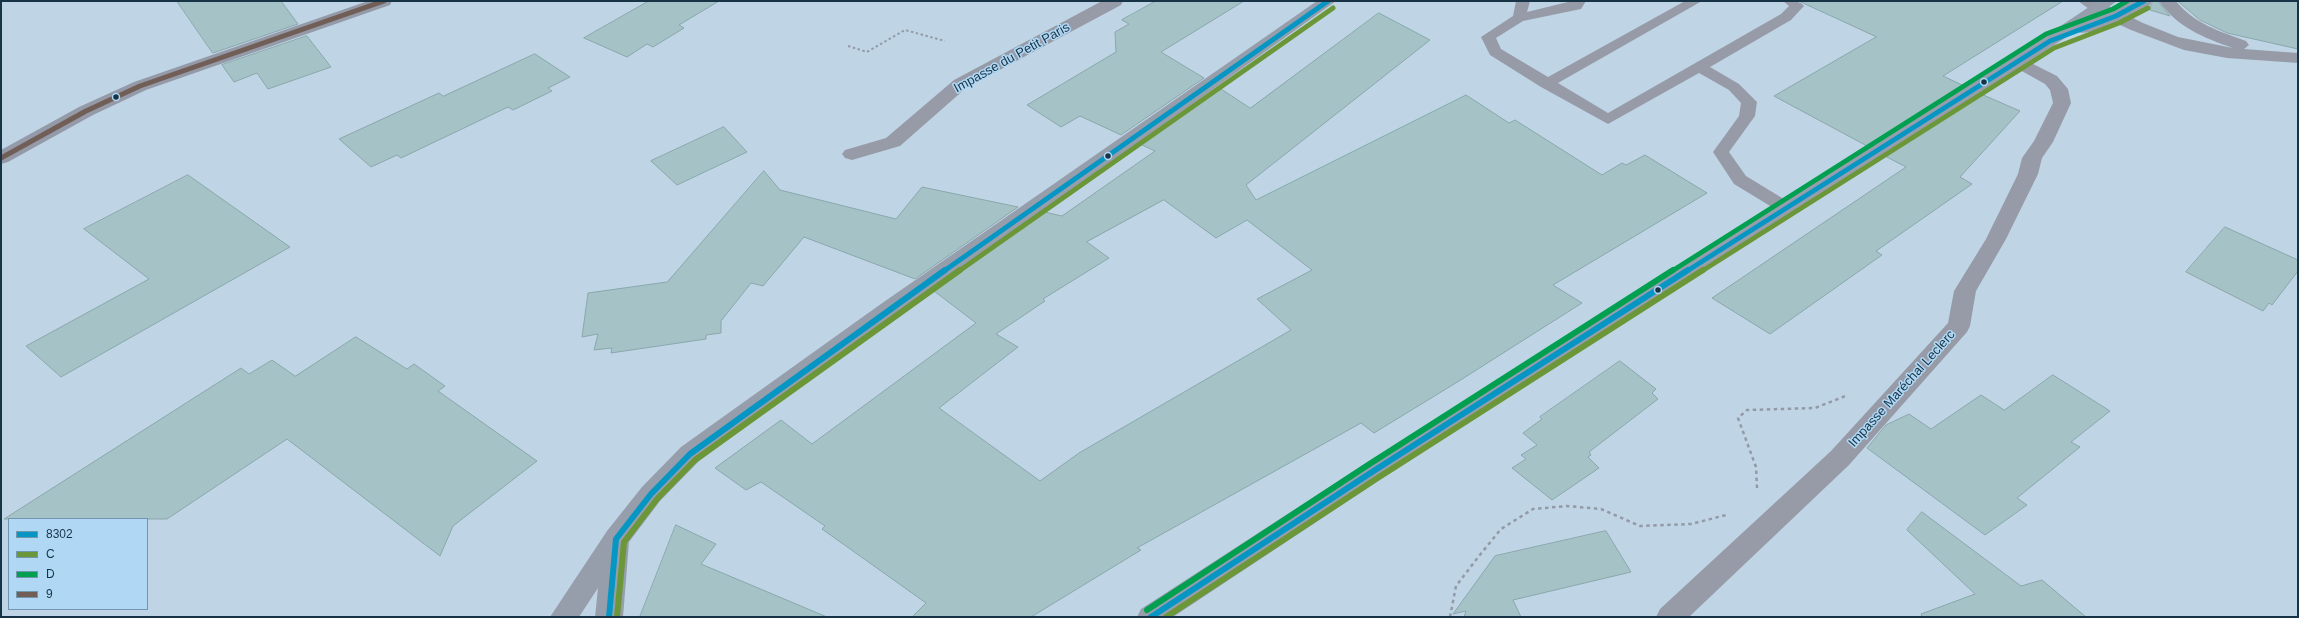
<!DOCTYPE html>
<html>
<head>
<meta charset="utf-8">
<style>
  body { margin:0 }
  #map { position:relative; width:2299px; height:618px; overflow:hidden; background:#bfd5e6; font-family:Arial,sans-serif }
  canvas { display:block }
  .frame { position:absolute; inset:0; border:2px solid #173447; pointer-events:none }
  .legend { position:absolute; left:8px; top:518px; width:140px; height:92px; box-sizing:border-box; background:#b0d8f5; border:1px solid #7396af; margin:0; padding:5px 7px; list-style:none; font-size:12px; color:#173447 }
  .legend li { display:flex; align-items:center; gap:8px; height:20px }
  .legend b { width:20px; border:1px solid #7396af }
</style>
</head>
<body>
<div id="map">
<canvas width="2299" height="618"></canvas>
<div class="frame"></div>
<ul class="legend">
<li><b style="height:5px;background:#0696c4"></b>8302</li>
<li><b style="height:5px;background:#6c9739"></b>C</li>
<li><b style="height:5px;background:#01a050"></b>D</li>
<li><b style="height:5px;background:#715e57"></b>9</li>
</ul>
</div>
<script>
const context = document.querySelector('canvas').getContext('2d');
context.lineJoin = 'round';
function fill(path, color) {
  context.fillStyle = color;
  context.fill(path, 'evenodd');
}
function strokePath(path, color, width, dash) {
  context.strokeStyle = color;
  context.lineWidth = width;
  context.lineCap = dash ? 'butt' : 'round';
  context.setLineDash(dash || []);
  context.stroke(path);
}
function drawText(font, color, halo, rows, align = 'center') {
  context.font = font + ' Arial,sans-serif';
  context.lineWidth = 3;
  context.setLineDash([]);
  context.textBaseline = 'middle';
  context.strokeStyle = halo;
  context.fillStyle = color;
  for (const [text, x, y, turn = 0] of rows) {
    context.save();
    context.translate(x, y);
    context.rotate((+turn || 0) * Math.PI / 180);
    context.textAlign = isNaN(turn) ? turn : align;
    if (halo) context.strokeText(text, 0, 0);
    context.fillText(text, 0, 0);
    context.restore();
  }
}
const building = new Path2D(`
  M177,1H281L298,24L213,53Z
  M649,1H719L679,25L684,28L653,47L647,44L627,57L584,38Z
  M1156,1H1244L1161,52L1204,78L1121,135L1080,116L1061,127L1027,105L1116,52L1115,32L1129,24L1122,20Z
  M1799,1H2063L1943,76L1964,86L1867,146L1774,96L1876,37Z
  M2153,1H2158L2170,16L2150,10Z
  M2178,1H2298V49L2227,33L2200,20Z
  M1379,13L1430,40L1246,185L1256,200L1466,95L1509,123L1515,120L1602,175L1622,163L1626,165L1645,155L1707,193L1553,285L1582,303L1459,381L1374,433L1361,423L1137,548L1141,550L1031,617H912L926,603L822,529L825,526L761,482L746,490L715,468L781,420L812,444L976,323L934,291L1044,212L1062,216L1155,151L1140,144L1218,87L1250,108ZM1164,200L1216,238L1247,220L1312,270L1257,299L1291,330L1079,453L1040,481L939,408L1018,347L996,334L1045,301L1043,299L1109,258L1087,242Z
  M307,36L331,67L268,89L257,73L234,82L222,65Z
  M535,54L570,77L548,88L552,91L513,110L508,107L401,158L397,155L371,167L339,139L439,93L443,96Z
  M1981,94L2020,111L1960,177L1972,184L1876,251L1882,255L1770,334L1712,298L1906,167L1885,156Z
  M724,127L747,152L677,185L651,161Z
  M764,171L780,190L896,219L922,187L1018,207L915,279L804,237L763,286L751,283L721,321V333L706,335V339L611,353L612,348L594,350L598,334L582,337L588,293L667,282Z
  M188,175L290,247L61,377L26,346L149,279L84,229Z
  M2225,227L2298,260V271L2272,305L2269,303L2263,311L2186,272Z
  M356,337L407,369L414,364L445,386L438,391L537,461L453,526L440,556L287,439L167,519H4L241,368L249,374L272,360L295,376Z
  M1620,361L1656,389L1652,393L1658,399L1589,452L1591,455L1588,457L1599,468L1552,500L1512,468L1526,459L1521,455L1537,445L1523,433L1542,419L1540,417Z
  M2053,375L2110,411L2071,442L2080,447L2017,498L2027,505L1985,535L1867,448L1886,425L1909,414L1931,429L1981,395L2004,410Z
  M1922,512L2021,586L2042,580L2086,617H1922L1921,614L1975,594L1907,530Z
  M676,525L716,544L701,564L827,617H640Z
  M1606,531L1631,572L1513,600L1521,617H1464L1466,611L1453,614L1495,556Z`);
const pathFar1 = new Path2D(`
  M848,46L867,52L905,30L945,41`);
const path = new Path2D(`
  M1757,488L1756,467L1738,418L1747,410L1815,408L1848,395
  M1450,617L1456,586L1479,556L1501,529L1533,509L1567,506L1601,509L1640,526L1691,524L1726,515`);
const lane = new Path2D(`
  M1516,1H1530L1527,12L1572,1H1586L1581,9L1523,21L1496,38L1501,49L1548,77L1685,1H1702L1558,83L1608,113L1781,14L1789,6L1783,1C1791,1 1799,0 1804,6L1791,20L1710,67L1739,84L1757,102L1755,116L1729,152L1746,176L1792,204L1794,208L1792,212H1780L1734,184L1713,152L1739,116L1741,103L1729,90L1699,73L1608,124L1541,87L1490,55L1481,37L1513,16Z`);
const street = new Path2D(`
  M1102,1H1123L1121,5L966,88L900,146L852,160L845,158L842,154L845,150L886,138L954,80Z
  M2078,1H2098L2143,23L2178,37L2233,48C2204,38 2177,27 2159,1H2176C2193,23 2221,32 2246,41L2249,45L2244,49L2298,53V63L2227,58L2184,50L2131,30L2096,14Z
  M2017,56L2057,76L2068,89L2071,103L2053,142L2042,158L2038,174L2006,239L1976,291L1970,326L1967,332L1849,465L1689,617H1656L1660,609L1831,451L1948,323L1954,291L1986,239L2018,174L2022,158L2034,141L2053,103L2050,90L2045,84L2011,65L2008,61L2011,57Z`);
const secondary = new Path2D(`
  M368,1H392L390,5L146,90L93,115L8,162L1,164V150L79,107L134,82Z`);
const primary = new Path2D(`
  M1317,1H1336L894,318L699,461L660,501L629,542L623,617H595L598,588L579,617H550L607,531L642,487L681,447L878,306Z
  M2098,1H2117L2094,18L2131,1H2152L2150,5C2137,12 2088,40 2076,31L1381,479L1173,617H1137L1141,609L1363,465L2044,37Z`);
const bus1Far1 = new Path2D(`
  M944,271L1328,1
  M1687,271L2050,41L2116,16L2144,1`);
const bus1 = new Path2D(`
  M609,617L616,539L651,494L690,454L945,270
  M1151,617L1372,472L1688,270`);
const bus2Far1 = new Path2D(`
  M959,271L1333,8
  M1702,271L2054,48L2119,23L2148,8`);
const bus2 = new Path2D(`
  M617,617L624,542L657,499L695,460L960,270
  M1166,617L1376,479L1703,270`);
const bus3Far1 = new Path2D(`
  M1672,271L2046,34L2113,9L2127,1`);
const bus3 = new Path2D(`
  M1147,610L1368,465L1673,270`);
const bus4 = new Path2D(`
  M1,158L86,111L140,86L384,1`);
const markers = [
  [1984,82,3.5,"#173447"],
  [116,97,3.5,"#173447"],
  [1108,156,3.5,"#173447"],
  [1658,290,3.5,"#173447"]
];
const streetNames = [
  ["Impasse du Petit Paris",1012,58,-29],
  ["Impasse Maréchal Leclerc",1902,389,-48]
];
fill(building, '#a5c2c6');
strokePath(building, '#89a7ab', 1);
strokePath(pathFar1, '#949aa5', 2, [2.5, 2.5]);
strokePath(path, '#949aa5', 2.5, [3.5, 3.5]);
fill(lane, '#979ba7');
fill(street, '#979ba7');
fill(secondary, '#949aa8');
fill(primary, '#969eac');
strokePath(bus1Far1, '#0696c4', 5);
strokePath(bus1, '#0696c4', 6);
strokePath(bus2Far1, '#6c9739', 5);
strokePath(bus2, '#6c9739', 6);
strokePath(bus3Far1, '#01a050', 5);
strokePath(bus3, '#01a050', 6);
strokePath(bus4, '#715e57', 5);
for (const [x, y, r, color] of markers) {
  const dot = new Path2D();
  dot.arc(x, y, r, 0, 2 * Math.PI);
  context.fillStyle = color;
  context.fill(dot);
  strokePath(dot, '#b0d8f5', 1.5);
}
drawText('13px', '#173447', '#b0d8f5', streetNames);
</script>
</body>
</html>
